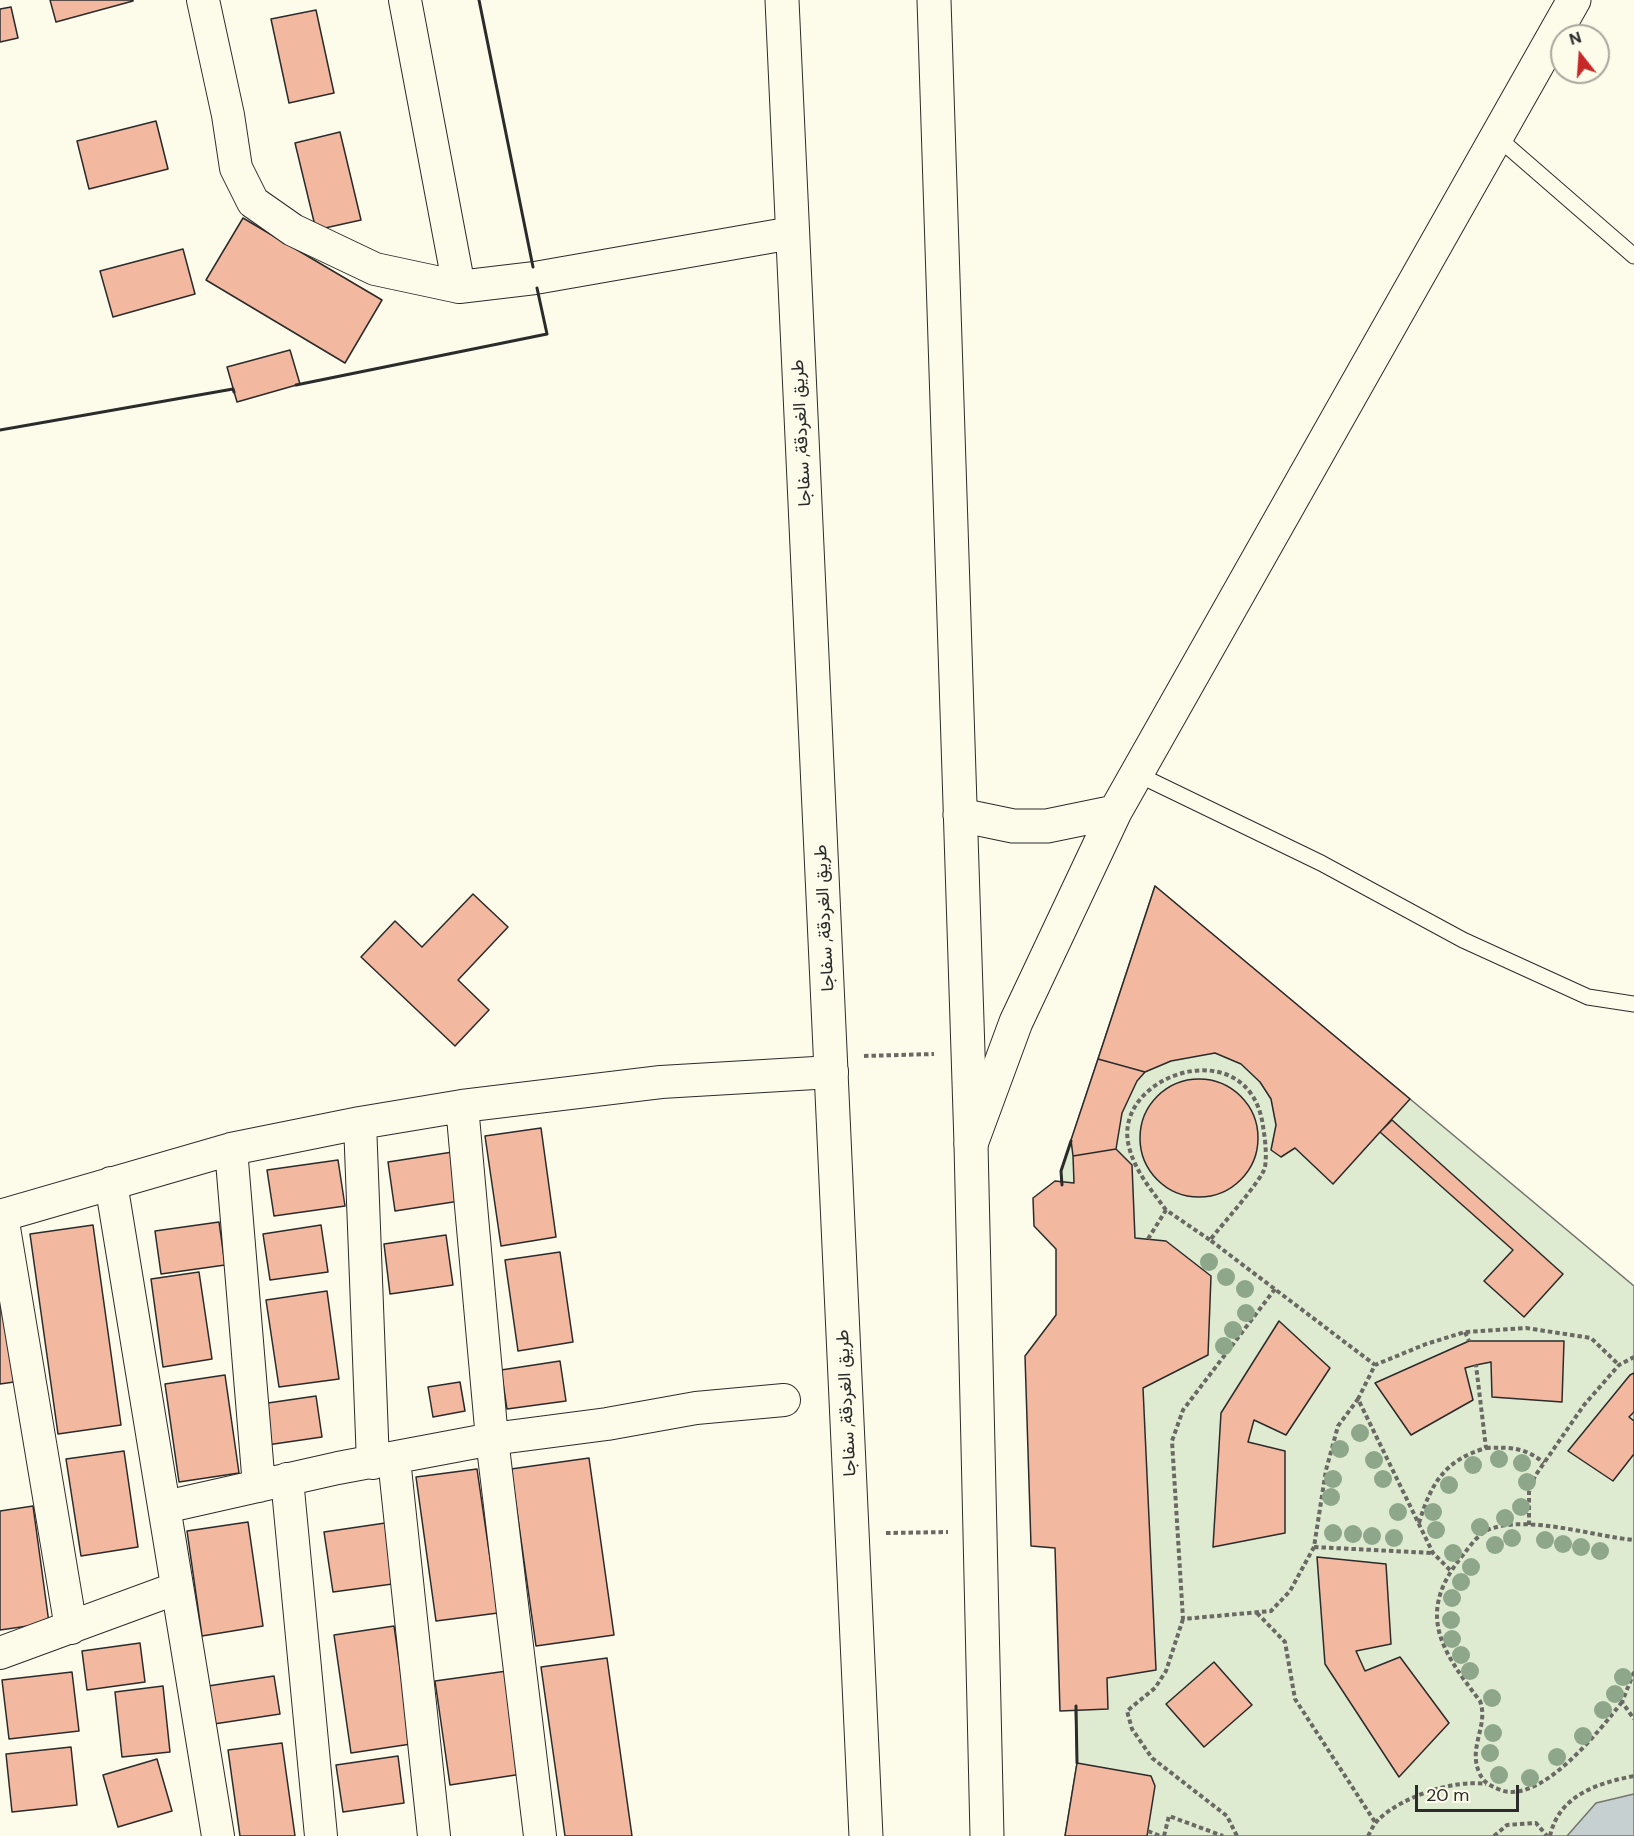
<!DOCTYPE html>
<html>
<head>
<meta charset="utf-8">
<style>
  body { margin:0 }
  #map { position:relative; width:1634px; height:1836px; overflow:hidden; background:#fdfbea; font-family:"DM Sans",sans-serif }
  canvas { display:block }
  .north { position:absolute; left:1550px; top:24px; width:60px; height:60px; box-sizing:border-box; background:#fdfbea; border:2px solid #a9a89e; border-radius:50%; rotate:343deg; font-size:16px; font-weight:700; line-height:24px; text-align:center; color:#2b2b2b }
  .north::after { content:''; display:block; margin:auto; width:21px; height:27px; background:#c62828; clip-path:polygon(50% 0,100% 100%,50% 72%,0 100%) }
  .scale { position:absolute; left:1415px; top:1785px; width:104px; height:27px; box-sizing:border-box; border:3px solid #2b2b2b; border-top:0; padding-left:8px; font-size:18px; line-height:21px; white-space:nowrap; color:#2b2b2b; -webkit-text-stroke:4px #fdfbea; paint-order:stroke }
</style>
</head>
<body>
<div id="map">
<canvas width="1634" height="1836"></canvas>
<div class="north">N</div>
<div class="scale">20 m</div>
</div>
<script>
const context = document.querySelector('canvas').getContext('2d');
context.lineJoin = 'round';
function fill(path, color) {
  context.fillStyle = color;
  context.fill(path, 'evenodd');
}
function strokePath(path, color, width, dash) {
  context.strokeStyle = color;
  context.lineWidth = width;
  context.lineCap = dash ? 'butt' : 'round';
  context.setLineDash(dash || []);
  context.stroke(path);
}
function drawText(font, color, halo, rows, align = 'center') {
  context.font = font + ' "DM Sans",Vazirmatn,sans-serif';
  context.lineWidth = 4.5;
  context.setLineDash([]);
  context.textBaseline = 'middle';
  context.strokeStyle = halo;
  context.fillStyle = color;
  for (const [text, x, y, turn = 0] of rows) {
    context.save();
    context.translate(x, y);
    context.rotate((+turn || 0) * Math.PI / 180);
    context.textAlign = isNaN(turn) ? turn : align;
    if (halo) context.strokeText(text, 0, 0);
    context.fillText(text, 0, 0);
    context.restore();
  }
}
const green = new Path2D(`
  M1155,886L1634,1286V1836H1065L1077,1763L1064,1356L1061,1171Z`);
const water = new Path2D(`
  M1634,1794V1836H1567L1596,1803Z`);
const building = new Path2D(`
  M50,0H133V1L56,22Z
  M11,7L18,38L0,42V9Z
  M316,10L334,93L289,103L271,19Z
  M156,121L168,169L89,189L77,141Z
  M340,132L361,220L316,230L295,143Z
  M243,218L382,300L345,363L206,280Z
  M183,249L195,294L113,317L100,271Z
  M290,350L300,384L237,402L227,367Z
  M1155,886L1410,1099L1333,1184L1295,1148L1281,1157L1271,1150L1276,1125L1271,1099L1260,1082L1241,1064L1215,1053L1171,1061L1145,1072L1098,1059Z
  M473,894L508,927L458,980L489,1010L455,1046L361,957L395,921L422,947Z
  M1098,1059L1145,1072L1137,1081L1122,1113L1116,1149L1073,1156L1071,1140Z
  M1140 1138a59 59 0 1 1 118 0a59 59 0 1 1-118 0Z
  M1392,1120L1563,1274L1524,1317L1484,1281L1513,1250L1380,1132Z
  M541,1128L556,1237L501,1246L485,1136Z
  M1116,1149L1132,1165L1135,1238L1166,1241L1211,1276L1208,1355L1143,1388L1156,1670L1107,1678L1108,1709L1060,1711L1055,1548L1031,1546L1025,1356L1056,1315V1249L1034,1226L1033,1198L1055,1181L1074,1183L1073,1156Z
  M459,1151L466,1200L395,1211L388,1162Z
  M338,1160L345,1206L274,1216L267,1170Z
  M219,1222L225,1265L161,1274L155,1231Z
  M93,1225L121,1425L58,1434L30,1234Z
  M321,1225L328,1272L270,1280L263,1234Z
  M446,1235L453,1285L390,1294L384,1244Z
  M560,1252L573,1342L518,1351L505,1260Z
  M199,1272L212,1359L163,1367L151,1279Z
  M0,1282L14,1382L0,1384Z
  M327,1291L339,1379L279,1387L266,1300Z
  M1279,1321L1330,1368L1286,1435L1254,1420L1248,1442L1285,1451V1533L1213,1547L1221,1413Z
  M1469,1341H1564L1562,1402L1492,1397L1491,1362L1476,1365L1465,1368L1473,1400L1411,1435L1375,1383Z
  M560,1361L566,1401L507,1409L501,1370Z
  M1634,1373V1412L1629,1417L1634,1421V1454L1613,1481L1568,1451L1630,1375Z
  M225,1375L239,1473L179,1482L165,1384Z
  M460,1382L465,1411L433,1417L428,1387Z
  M316,1396L322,1437L267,1445L261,1404Z
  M124,1451L138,1547L81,1556L66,1459Z
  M589,1458L614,1635L536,1646L511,1469Z
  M477,1469L498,1613L436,1621L416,1477Z
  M33,1506L49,1623L0,1630V1511Z
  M248,1522L263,1626L202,1636L187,1531Z
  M392,1522L400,1583L333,1592L324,1532Z
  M1317,1557L1386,1564L1391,1644L1356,1651L1365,1671L1400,1657L1449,1723L1399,1777L1325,1664Z
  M394,1626L411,1744L351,1753L334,1635Z
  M140,1643L145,1682L87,1690L82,1651Z
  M607,1658L632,1836H565L541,1667Z
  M1214,1662L1252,1705L1204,1747L1166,1704Z
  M507,1671L522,1774L450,1785L435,1681Z
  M72,1672L79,1731L9,1739L2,1680Z
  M274,1676L280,1714L214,1724L208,1686Z
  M163,1686L170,1752L122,1757L115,1692Z
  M282,1743L295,1836H240L228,1750Z
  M71,1747L77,1805L12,1812L6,1754Z
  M398,1756L404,1803L343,1812L336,1765Z
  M157,1759L172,1811L118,1827L103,1775Z
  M1077,1763L1151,1776L1155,1786L1147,1836H1065Z`);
const path = new Path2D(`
  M864,1056L934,1054
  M1166,1210C1152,1191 1135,1171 1129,1147C1110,1075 1249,1028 1263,1126C1265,1139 1267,1154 1265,1167C1263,1179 1220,1227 1210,1240L1375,1365
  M1148,1239L1166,1210L1210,1240
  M1275,1289L1183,1410L1172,1441L1183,1619L1271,1611L1290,1591L1314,1547L1326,1470L1338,1426L1358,1399
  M1465,1332L1469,1341
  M1486,1448C1509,1447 1525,1447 1544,1463
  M1419,1523C1431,1483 1445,1460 1486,1448L1476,1365
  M1529,1525V1492L1535,1476L1584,1405L1619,1365L1634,1357
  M886,1533L948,1532
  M1314,1547L1433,1553
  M1450,1570L1433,1553L1358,1399L1375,1365L1426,1344L1465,1332L1526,1328L1591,1338L1619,1365
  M1257,1613L1285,1642L1295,1699L1375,1822
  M1183,1619L1166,1671L1155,1688L1127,1711L1132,1729L1152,1758L1227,1816L1237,1836
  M1634,1672L1622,1702L1634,1719
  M1622,1702C1600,1730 1539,1808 1498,1789C1489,1785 1483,1782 1479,1772C1468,1747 1489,1725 1480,1701C1441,1650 1415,1613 1463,1555C1471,1545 1480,1531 1493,1528C1533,1516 1592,1536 1634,1540
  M1148,1831L1160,1836
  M1164,1836L1169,1816L1223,1836
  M1368,1836C1371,1831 1373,1825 1378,1820C1401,1797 1454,1779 1486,1784
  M1494,1836L1507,1825L1536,1823L1547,1836
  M1550,1836C1559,1795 1598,1783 1634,1776`);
const lane = new Path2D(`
  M1497,137L1634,256
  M1137,774L1321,863L1463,940L1588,997L1634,1004`);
const street = new Path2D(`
  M203,0L228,115L236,168L253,202L293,230L375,269L459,287
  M405,0L459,287L535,278L792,233
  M462,1106L492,1439L540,1836
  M360,1123L373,1463
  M231,1149L259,1486
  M111,1183L218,1836
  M0,1216L231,1149L360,1123L462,1106L661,1082L832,1072
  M2,1216L71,1628
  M394,1459L434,1836
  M287,1479L321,1836
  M165,1507L338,1468L492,1439L607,1424L696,1408L784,1400
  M0,1653L177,1588`);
const secondary = new Path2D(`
  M960,815L1013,826H1047L1115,812
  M971,1144L1016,1022L1115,812L1574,0`);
const primary = new Path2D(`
  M782,0L866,1836
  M934,0L971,1144L987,1836`);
const wall = new Path2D(`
  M479,0L533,267
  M296,385L547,334L537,288
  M0,430L233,389L234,392
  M1062,1185L1061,1171L1071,1141
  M1076,1706L1077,1763`);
const trees = [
  [1209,1262],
  [1226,1277],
  [1245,1289],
  [1246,1313],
  [1233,1330],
  [1224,1346],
  [1360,1433],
  [1340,1449],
  [1499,1459],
  [1374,1460],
  [1522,1463],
  [1473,1465],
  [1333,1479],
  [1383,1479],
  [1527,1482],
  [1449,1485],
  [1331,1497],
  [1521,1507],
  [1398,1512],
  [1433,1512],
  [1505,1518],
  [1480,1527],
  [1436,1530],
  [1333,1533],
  [1353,1534],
  [1372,1536],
  [1394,1538],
  [1512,1538],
  [1545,1540],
  [1563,1544],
  [1495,1545],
  [1581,1547],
  [1600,1551],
  [1453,1553],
  [1471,1567],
  [1461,1582],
  [1452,1598],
  [1451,1620],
  [1452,1639],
  [1461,1655],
  [1470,1671],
  [1623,1677],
  [1615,1694],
  [1492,1698],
  [1603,1710],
  [1493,1733],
  [1583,1736],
  [1490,1753],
  [1557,1757],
  [1499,1775],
  [1530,1778]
];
const streetNames = [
  ["طريق الغردقة, سفاجا",802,433,-93],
  ["طريق الغردقة, سفاجا",825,918,-93],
  ["طريق الغردقة, سفاجا",847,1403,-93]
];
fill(green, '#deebd1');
strokePath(green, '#74746e', 1.5);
fill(water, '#c7d0d0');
strokePath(water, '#74746e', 1.5);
fill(building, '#f2b8a0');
strokePath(building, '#2b2b2b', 1.5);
strokePath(lane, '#2b2b2b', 17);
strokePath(street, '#2b2b2b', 34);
strokePath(secondary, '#2b2b2b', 35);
strokePath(primary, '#2b2b2b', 35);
strokePath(path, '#6a6964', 4, [4.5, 3]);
strokePath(lane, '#fdfbea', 15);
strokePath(street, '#fdfbea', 32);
strokePath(secondary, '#fdfbea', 33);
strokePath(primary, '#fdfbea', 33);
strokePath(wall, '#2b2b2b', 3);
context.fillStyle = '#8ea78a';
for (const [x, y] of trees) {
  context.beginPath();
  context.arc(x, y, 9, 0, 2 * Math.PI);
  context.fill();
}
drawText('18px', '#2b2b2b', '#fdfbea', streetNames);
</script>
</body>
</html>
